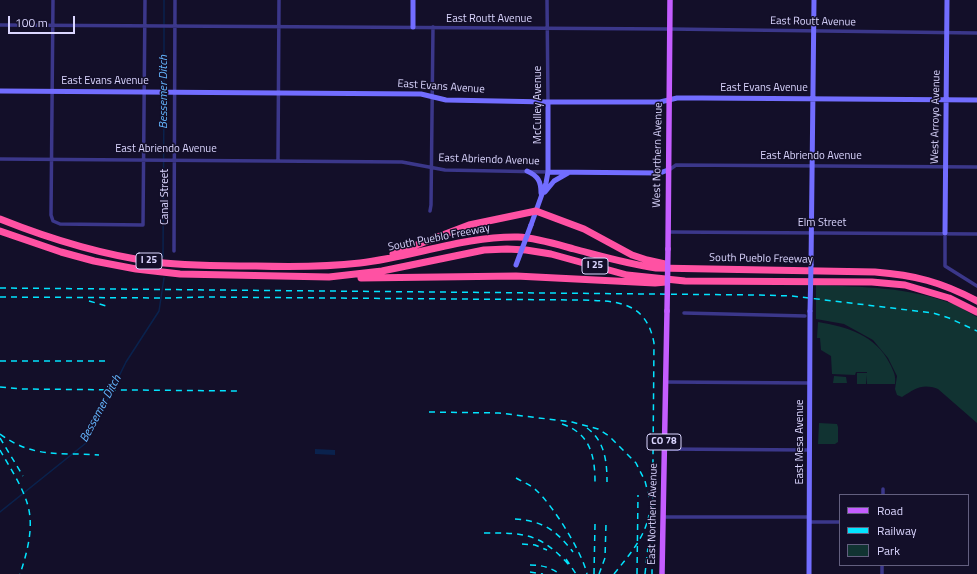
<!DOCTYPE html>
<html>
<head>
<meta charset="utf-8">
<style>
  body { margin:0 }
  #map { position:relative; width:977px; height:574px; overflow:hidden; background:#130f29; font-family:"Titillium Web",sans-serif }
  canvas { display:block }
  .legend { position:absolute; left:839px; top:494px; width:130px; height:72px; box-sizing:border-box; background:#130f29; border:1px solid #635f7f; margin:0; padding:5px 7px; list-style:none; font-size:12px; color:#dbd6ff }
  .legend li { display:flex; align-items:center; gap:8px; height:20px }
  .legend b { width:20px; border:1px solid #635f7f }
  .scale { position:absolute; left:8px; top:16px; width:67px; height:18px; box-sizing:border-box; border:2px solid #dbd6ff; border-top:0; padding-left:5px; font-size:12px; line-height:14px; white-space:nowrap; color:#dbd6ff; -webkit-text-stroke:3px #130f29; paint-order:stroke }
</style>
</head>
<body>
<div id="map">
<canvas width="977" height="574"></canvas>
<ul class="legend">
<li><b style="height:5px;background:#c45dff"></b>Road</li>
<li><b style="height:5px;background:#02e4ff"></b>Railway</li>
<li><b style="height:11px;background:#113332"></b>Park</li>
</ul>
<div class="scale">100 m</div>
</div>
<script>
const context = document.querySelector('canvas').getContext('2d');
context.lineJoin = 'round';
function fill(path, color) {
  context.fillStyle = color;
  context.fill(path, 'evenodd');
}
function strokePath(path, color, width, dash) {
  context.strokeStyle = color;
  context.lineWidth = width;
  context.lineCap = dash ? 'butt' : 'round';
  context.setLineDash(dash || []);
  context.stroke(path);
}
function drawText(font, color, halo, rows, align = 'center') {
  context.font = font + ' "Titillium Web",sans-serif';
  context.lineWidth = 3;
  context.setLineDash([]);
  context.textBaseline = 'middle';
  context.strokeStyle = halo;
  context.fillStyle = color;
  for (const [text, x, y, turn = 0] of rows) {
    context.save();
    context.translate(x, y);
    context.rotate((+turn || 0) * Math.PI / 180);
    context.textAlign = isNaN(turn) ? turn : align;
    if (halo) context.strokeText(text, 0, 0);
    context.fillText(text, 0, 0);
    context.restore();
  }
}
const green = new Path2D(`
  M816,285C862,287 909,287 953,304C961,307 969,313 977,317V423L938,389C922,383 915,389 902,397L897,395L895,389L897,376L888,358L873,340L844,324L816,319Z
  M818,322C847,327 876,335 890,364C894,372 896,376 895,384H867V375L866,384H857V373H867V372H856L855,375L832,374L831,356L821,350L820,338H817Z
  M834,376L846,377L847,383H833Z
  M819,423L837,424L838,427V442L835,444H818Z`);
const water = new Path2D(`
  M315,449L335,450V455L315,454Z`);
const stream = new Path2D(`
  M164,90V0
  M163,257L164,94
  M0,512L86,443L126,362L159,311L164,278`);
const street = new Path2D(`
  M53,0L51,215L53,221L60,224L143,225L145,0
  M547,0L548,102
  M0,25L670,29L977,33
  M0,159L402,162L445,170L548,172
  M278,160L279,0
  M669,170L676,165L977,167
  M430,211L431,205L433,27
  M668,232L977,234
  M945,233V266L977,286
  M174,251L175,0
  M684,313L805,316
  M665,382L810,383
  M664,449L809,450
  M883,495V489
  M663,517H809
  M809,522H840
  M882,574V565`);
const secondary = new Path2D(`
  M413,0V27
  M0,91L421,94L446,100L548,102H660L677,98H702L977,100
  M527,171C538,176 541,181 541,193
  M548,172L660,173L668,170
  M545,192L554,181L568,173
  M531,225L546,183L548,172V102
  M945,233L947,0
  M811,265L814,0
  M809,574L810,311`);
const primary = new Path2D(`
  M668,249L670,0
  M662,574L667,311`);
const highway = new Path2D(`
  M0,219C50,239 102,255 155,262C188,266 222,266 256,266C290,267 325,267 360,263C413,257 464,236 518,237C537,238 556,244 574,249C601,256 628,264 656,268L875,272C914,275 942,282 977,301
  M0,231L61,252L94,261L136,269L180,274L329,277L382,271L484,250L507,249L526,250L551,254L627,275L685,281L872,282L905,285L949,298L977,312
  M393,254L469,225L536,211L584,229L632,255L647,260L665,264
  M361,278L516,276L655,283L666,282`);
const rail = new Path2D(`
  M0,288L760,295L792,296L933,313L949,318L977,331
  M0,297L168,298L205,297L580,300C615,301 646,300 654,343L652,574
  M89,301L110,307
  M0,361H109
  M0,387L21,389L240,391
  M429,412L499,413L572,422L598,429L609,436L636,463L645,481L649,497
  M562,424C590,433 595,456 595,482
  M587,428C605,441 607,462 607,482
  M0,434C34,459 60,452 99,455
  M0,438L23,476
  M0,450C10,468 23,487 28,506C34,528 27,553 20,574
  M516,478C523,482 531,485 537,491C554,507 582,552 587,574
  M515,519C543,521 556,530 573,552
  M484,533C525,533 540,533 569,565
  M522,544L535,545L547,550
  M566,559L576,574
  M530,565C541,565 550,567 560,574
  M530,572L543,574
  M594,574L595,524
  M599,574L605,558L606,524
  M614,574C629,555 644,539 649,515
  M637,574L638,495
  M645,574L648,547`);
const secondaryBridge = new Path2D(`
  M516,265L531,225
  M810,311L811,265`);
const primaryBridge = new Path2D(`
  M667,311L668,249`);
const shields = [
  [149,261,26],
  [595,266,26],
  [664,442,34]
];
const shieldNames = [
  ["I 25",149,261],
  ["I 25",595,266],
  ["CO 78",664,442]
];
const streetNames = [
  ["East Routt Avenue",489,19],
  ["East Routt Avenue",813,22,1],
  ["East Evans Avenue",105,81],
  ["East Evans Avenue",441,87,4],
  ["East Evans Avenue",764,88],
  ["McCulley Avenue",538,105,-90],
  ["West Arroyo Avenue",936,117,-89],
  ["East Abriendo Avenue",166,149],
  ["West Northern Avenue",658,155,-89],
  ["East Abriendo Avenue",811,156],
  ["East Abriendo Avenue",489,160,2],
  ["Canal Street",165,197,-90],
  ["Elm Street",822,223],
  ["South Pueblo Freeway",439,238,-11],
  ["South Pueblo Freeway",761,259,1],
  ["East Mesa Avenue",800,442,-90],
  ["East Northern Avenue",653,514,-89]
];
const waterNames = [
  ["Bessemer Ditch",164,92,-90],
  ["Bessemer Ditch",101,409,-62]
];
fill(green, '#113332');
fill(water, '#0a224d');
strokePath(stream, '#0a224d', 1.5);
strokePath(street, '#3b378a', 3.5);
strokePath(secondary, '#726dff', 5);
strokePath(primary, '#c45dff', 5.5);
strokePath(highway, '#ff51a3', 7);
strokePath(rail, '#02e4ff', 1.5, [6, 5]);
strokePath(secondaryBridge, '#726dff', 5);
strokePath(primaryBridge, '#c45dff', 5.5);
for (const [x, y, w] of shields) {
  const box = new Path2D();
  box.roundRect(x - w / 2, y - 8, w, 16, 3);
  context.fillStyle = '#130f29';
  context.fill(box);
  strokePath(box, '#dbd6ff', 1);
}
drawText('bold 10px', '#dbd6ff', null, shieldNames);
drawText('11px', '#dbd6ff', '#130f29', streetNames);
drawText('italic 12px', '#64b6ff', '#130f29', waterNames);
</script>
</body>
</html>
